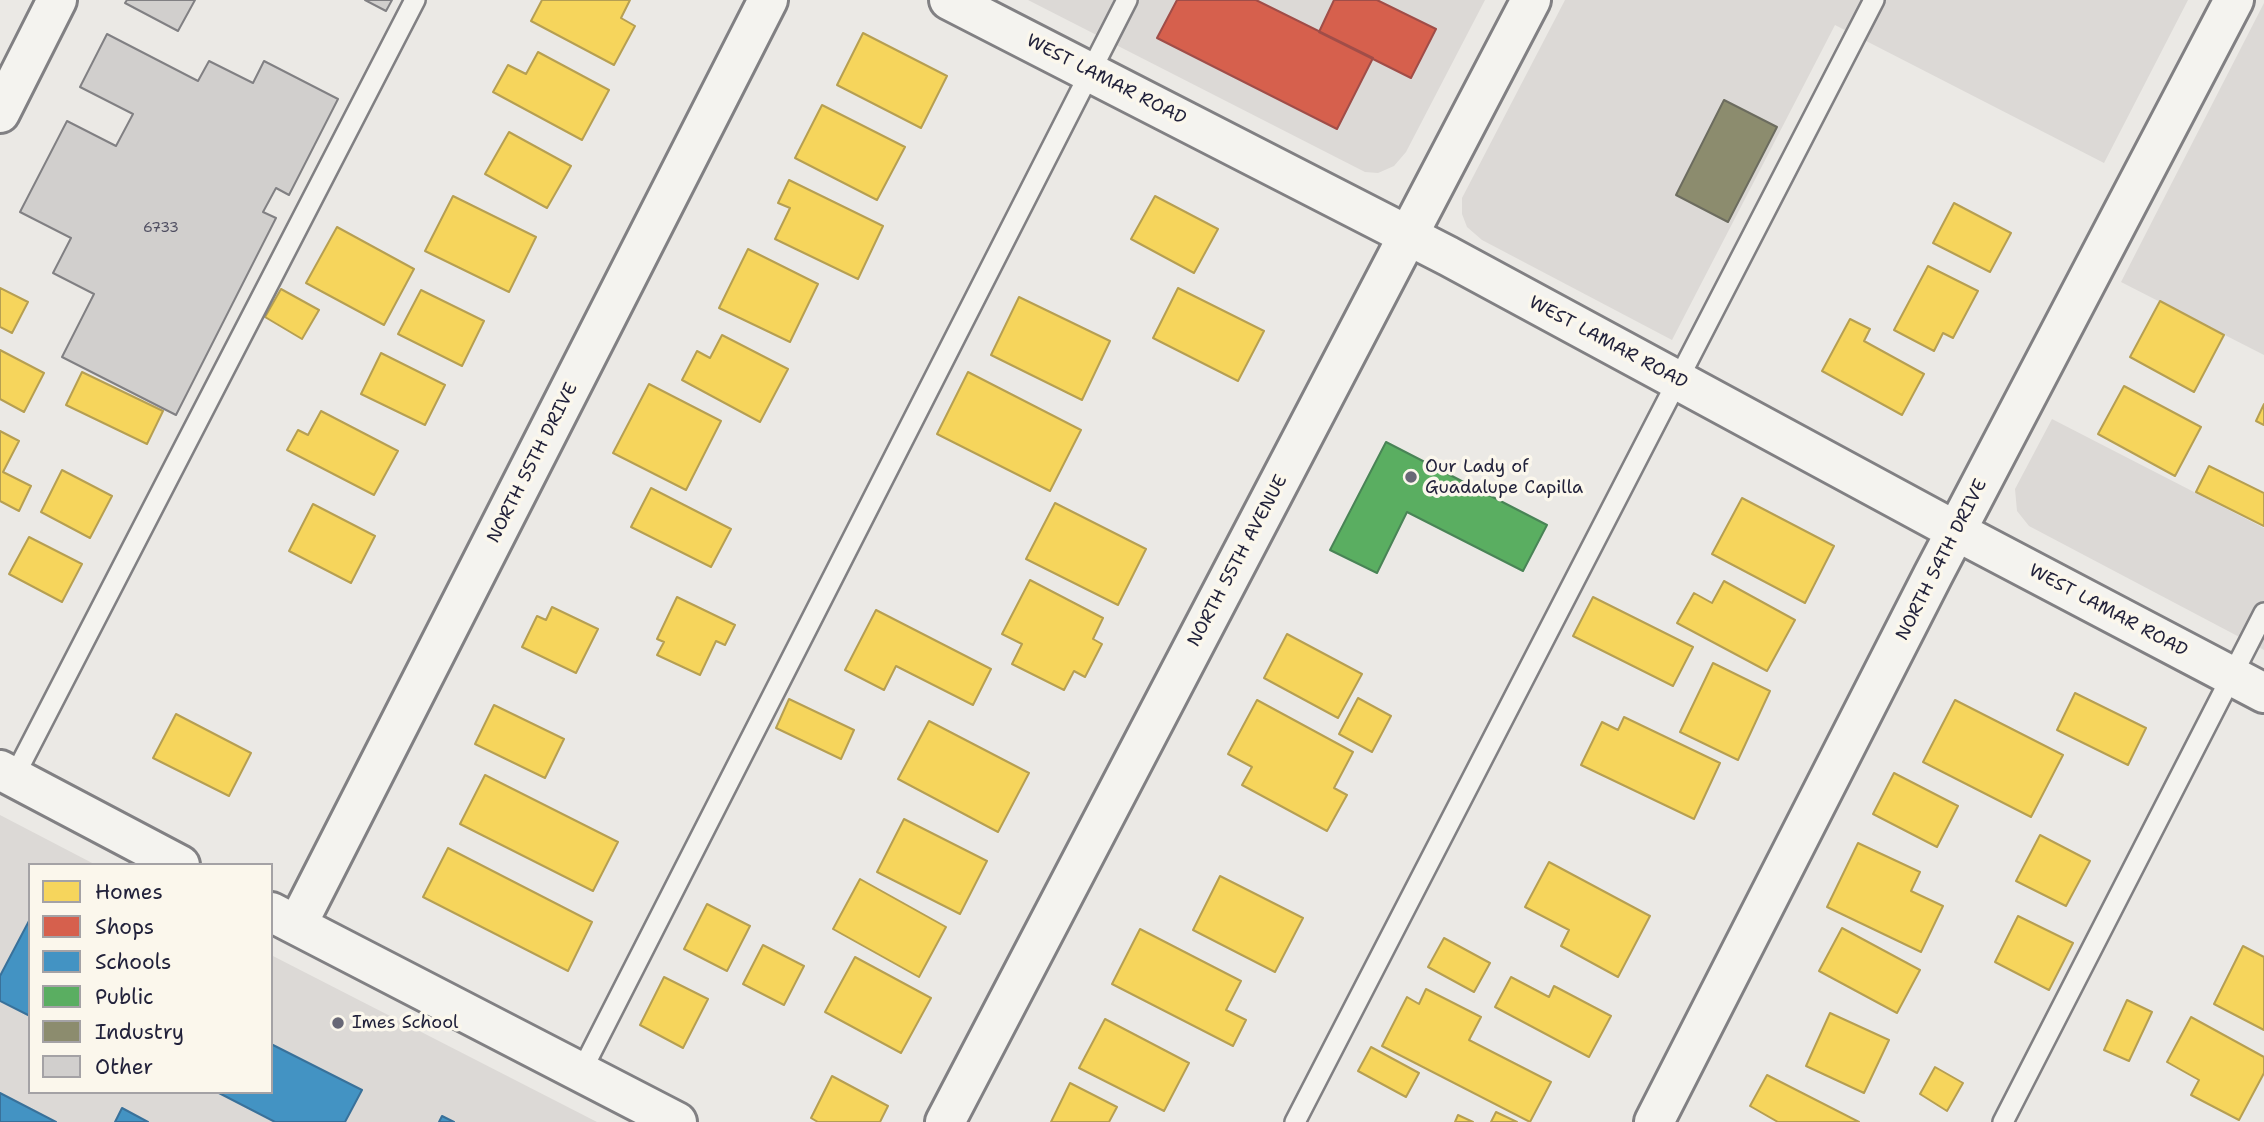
<!DOCTYPE html>
<html>
<head>
<meta charset="utf-8">
<style>
  body { margin:0 }
  #map { position:relative; width:2264px; height:1122px; overflow:hidden; background:#ebe9e5; font-family:"Shantell Sans",sans-serif }
  canvas { display:block }
  .legend { position:absolute; left:28px; top:863px; width:245px; height:231px; box-sizing:border-box; background:#fbf7ec; border:2px solid #a4a2a5; margin:0; padding:9px 12px; list-style:none; font-size:21px; color:#22223b }
  .legend li { display:flex; align-items:center; gap:14px; height:35px }
  .legend b { width:35px; border:2px solid #a4a2a5 }
</style>
</head>
<body>
<div id="map">
<canvas width="2264" height="1122"></canvas>
<ul class="legend">
<li><b style="height:19px;background:#f6d55c"></b>Homes</li>
<li><b style="height:19px;background:#d6604d"></b>Shops</li>
<li><b style="height:19px;background:#4393c3"></b>Schools</li>
<li><b style="height:19px;background:#5aae61"></b>Public</li>
<li><b style="height:19px;background:#8c8c6e"></b>Industry</li>
<li><b style="height:19px;background:#d1cfcd"></b>Other</li>
</ul>
</div>
<script>
const context = document.querySelector('canvas').getContext('2d');
context.lineJoin = 'round';
function fill(path, color) {
  context.fillStyle = color;
  context.fill(path, 'evenodd');
}
function strokePath(path, color, width, dash) {
  context.strokeStyle = color;
  context.lineWidth = width;
  context.lineCap = dash ? 'butt' : 'round';
  context.setLineDash(dash || []);
  context.stroke(path);
}
function drawText(font, color, halo, rows, align = 'center') {
  context.font = font + ' "Shantell Sans",sans-serif';
  context.lineWidth = 7;
  context.setLineDash([]);
  context.textBaseline = 'middle';
  context.strokeStyle = halo;
  context.fillStyle = color;
  for (const [text, x, y, turn = 0] of rows) {
    context.save();
    context.translate(x, y);
    context.rotate((+turn || 0) * Math.PI / 180);
    context.textAlign = isNaN(turn) ? turn : align;
    if (halo) context.strokeText(text, 0, 0);
    context.fillText(text, 0, 0);
    context.restore();
  }
}
const built = new Path2D(`
  M1028,0H1485L1406,152L1394,166L1378,173L1365,172Z
  M1565,0H2188L2104,163L1835,25L1672,340L1482,240L1467,227L1462,214V198Z
  M2264,3V355L2121,282Z
  M2052,419L2264,528V650L2029,526L2017,511L2015,489Z
  M0,815L96,865H30V1092H271V955L597,1122H0Z`);
const homes = new Path2D(`
  M542,0H630L621,18L635,26L614,65L531,21Z
  M863,33L947,76L921,128L837,85Z
  M538,52L609,90L582,140L493,92L508,65L526,74Z
  M822,105L905,147L877,200L795,158Z
  M509,132L571,166L547,208L485,174Z
  M789,180L883,226L858,279L775,239L790,208L778,203Z
  M453,196L536,237L509,292L425,251Z
  M1155,196L1218,229L1194,273L1131,239Z
  M1954,203L2011,233L1990,272L1933,243Z
  M337,227L414,269L384,325L306,283Z
  M748,249L818,284L790,342L719,308Z
  M1928,266L1978,291L1953,338L1943,333L1934,351L1894,330Z
  M0,288L28,302L12,333L0,327Z
  M1178,288L1264,331L1238,381L1153,338Z
  M281,289L319,310L302,339L265,317Z
  M421,290L484,321L462,366L398,334Z
  M1019,297L1110,341L1082,400L991,355Z
  M2160,301L2224,335L2194,392L2130,357Z
  M1850,319L1870,329L1864,341L1924,374L1902,415L1822,371Z
  M722,335L788,369L760,422L682,380L697,351L710,358Z
  M0,350L44,373L24,412L0,399Z
  M381,353L445,385L425,425L361,394Z
  M82,372L163,411L147,444L66,405Z
  M968,372L1081,430L1050,491L937,434Z
  M649,384L721,421L686,490L613,453Z
  M2124,386L2201,427L2175,476L2098,434Z
  M2264,404V425L2256,421Z
  M321,411L398,451L374,495L287,450L298,430L308,435Z
  M0,431L19,441L3,472L31,486L19,511L0,501Z
  M2209,466L2264,493V526L2196,492Z
  M62,470L112,496L90,538L41,512Z
  M651,488L731,529L711,567L631,527Z
  M1742,498L1834,546L1805,603L1712,554Z
  M1055,503L1146,549L1118,605L1026,559Z
  M313,504L375,536L351,583L289,551Z
  M29,537L82,564L62,602L9,574Z
  M1030,580L1103,618L1093,639L1102,644L1085,677L1074,671L1064,690L1012,664L1022,644L1002,634Z
  M1724,581L1795,620L1767,671L1677,623L1694,593L1712,603Z
  M677,597L735,625L725,645L716,641L700,675L657,655L664,642L657,639Z
  M1593,597L1693,647L1673,686L1573,636Z
  M552,607L598,629L576,673L522,647L537,616L546,620Z
  M876,610L991,669L973,705L896,666L884,690L845,670Z
  M1287,634L1362,674L1338,718L1264,678Z
  M1713,663L1770,691L1738,760L1680,732Z
  M2075,693L2146,728L2128,765L2057,730Z
  M1358,698L1391,716L1372,752L1339,734Z
  M789,699L854,730L841,759L776,728Z
  M1257,700L1353,752L1334,788L1347,795L1327,831L1242,785L1252,767L1228,754Z
  M1955,700L2063,755L2031,817L1923,762Z
  M494,705L564,739L545,778L475,744Z
  M176,714L251,753L229,796L153,758Z
  M1624,717L1720,763L1694,819L1581,765L1602,722L1618,730Z
  M929,721L1029,773L998,832L898,779Z
  M1894,773L1958,806L1937,847L1873,814Z
  M485,775L618,842L593,891L460,824Z
  M904,819L987,861L960,914L877,872Z
  M2040,835L2090,861L2066,906L2016,881Z
  M1858,843L1920,872L1911,891L1943,906L1921,952L1827,907Z
  M448,848L592,922L568,971L423,897Z
  M1549,862L1650,916L1618,977L1561,946L1569,930L1525,907Z
  M1220,876L1303,918L1275,972L1193,930Z
  M860,879L946,927L919,977L833,929Z
  M707,904L750,926L727,971L684,949Z
  M2018,916L2073,943L2049,990L1995,962Z
  M1842,928L1920,970L1897,1013L1819,971Z
  M1140,929L1241,981L1226,1010L1246,1020L1233,1046L1112,984Z
  M1444,938L1490,963L1474,992L1428,967Z
  M763,945L804,966L784,1005L743,984Z
  M2243,946L2264,957V1030L2214,1004Z
  M855,957L931,998L901,1053L825,1012Z
  M664,977L708,999L683,1048L640,1025Z
  M1511,977L1549,997L1554,986L1611,1016L1589,1057L1495,1007Z
  M1426,989L1481,1017L1469,1040L1551,1082L1530,1122L1382,1046L1407,997L1419,1004Z
  M2127,1000L2152,1012L2129,1061L2104,1050Z
  M1830,1013L1889,1040L1864,1093L1806,1066Z
  M2191,1017L2264,1057V1073L2239,1120L2191,1095L2199,1080L2167,1062Z
  M1105,1019L1189,1063L1164,1111L1079,1068Z
  M1371,1047L1419,1073L1406,1097L1358,1071Z
  M1935,1067L1963,1083L1947,1111L1920,1094Z
  M1767,1075L1859,1122H1778L1750,1106Z
  M832,1076L888,1106L880,1122H818L811,1118Z
  M1070,1083L1117,1107L1109,1122H1051Z
  M1496,1112L1517,1122H1491Z
  M1458,1115L1473,1122H1455Z`);
const shops = new Path2D(`
  M1177,0H1256L1373,58L1337,129L1157,38Z
  M1334,0H1377L1436,29L1411,78L1319,32Z`);
const schools = new Path2D(`
  M30,919V1016L0,1001V976Z
  M271,1044L362,1090L345,1122H275L217,1092H271Z
  M0,1093L56,1122H0Z
  M122,1108L148,1122H115Z
  M442,1116L454,1122H439Z`);
const public = new Path2D(`
  M1386,442L1547,525L1523,571L1407,512L1377,573L1330,550Z`);
const industry = new Path2D(`
  M1724,100L1777,127L1728,222L1676,195Z`);
const building = new Path2D(`
  M127,0H195L178,31L125,3Z
  M365,0H392L386,11Z
  M107,34L198,81L209,61L253,83L264,61L338,99L289,195L276,188L263,212L276,218L176,415L62,357L94,294L53,273L71,238L20,212L67,121L116,146L133,114L80,87Z`);
const lane = new Path2D(`
  M14,777L415,0
  M581,1072L1127,0
  M1295,1122L1874,0
  M2003,1122L2264,613`);
const street = new Path2D(`
  M949,0L1448,256L1956,531L2264,693
  M0,113L57,0
  M0,770L180,865
  M271,912L677,1122
  M297,925L768,0
  M1654,1122L1933,575L2234,0`);
const secondary = new Path2D(`
  M945,1122L1531,0`);
const markers = [
  [1411,477,7,"#686876"],
  [338,1023,7,"#686876"]
];
const numberNames = [
  ["6733",161,228]
];
const streetNames = [
  ["WEST LAMAR ROAD",1106,80,27],
  ["WEST LAMAR ROAD",1608,343,28],
  ["NORTH 55TH DRIVE",533,463,-63],
  ["NORTH 54TH DRIVE",1942,560,-63],
  ["NORTH 55TH AVENUE",1238,561,-62],
  ["WEST LAMAR ROAD",2108,611,28]
];
const poiNames = [
  ["Our Lady of",1425,467],
  ["Guadalupe Capilla",1425,488],
  ["Imes School",352,1023]
];
fill(built, '#dcd9d6');
fill(homes, '#f6d55c');
strokePath(homes, '#b69f52', 2);
fill(shops, '#d6604d');
strokePath(shops, '#a04d48', 2);
fill(schools, '#4393c3');
strokePath(schools, '#39719a', 2);
fill(public, '#5aae61');
strokePath(public, '#498456', 2);
fill(industry, '#8c8c6e');
strokePath(industry, '#6c6c5f', 2);
fill(building, '#d1cfcd');
strokePath(building, '#818083', 2);
strokePath(lane, '#818083', 24);
strokePath(street, '#818083', 44);
strokePath(secondary, '#818083', 44);
strokePath(lane, '#f4f3ef', 19);
strokePath(street, '#f4f3ef', 38);
strokePath(secondary, '#f4f3ef', 38);
for (const [x, y, r, color] of markers) {
  const dot = new Path2D();
  dot.arc(x, y, r, 0, 2 * Math.PI);
  context.fillStyle = color;
  context.fill(dot);
  strokePath(dot, '#fbf7ec', 2.5);
}
drawText('14px', '#4e4d60', null, numberNames);
drawText('18px', '#22223b', '#fbf7ec', streetNames);
drawText('18px', '#22223b', '#fbf7ec', poiNames, 'left');
</script>
</body>
</html>
